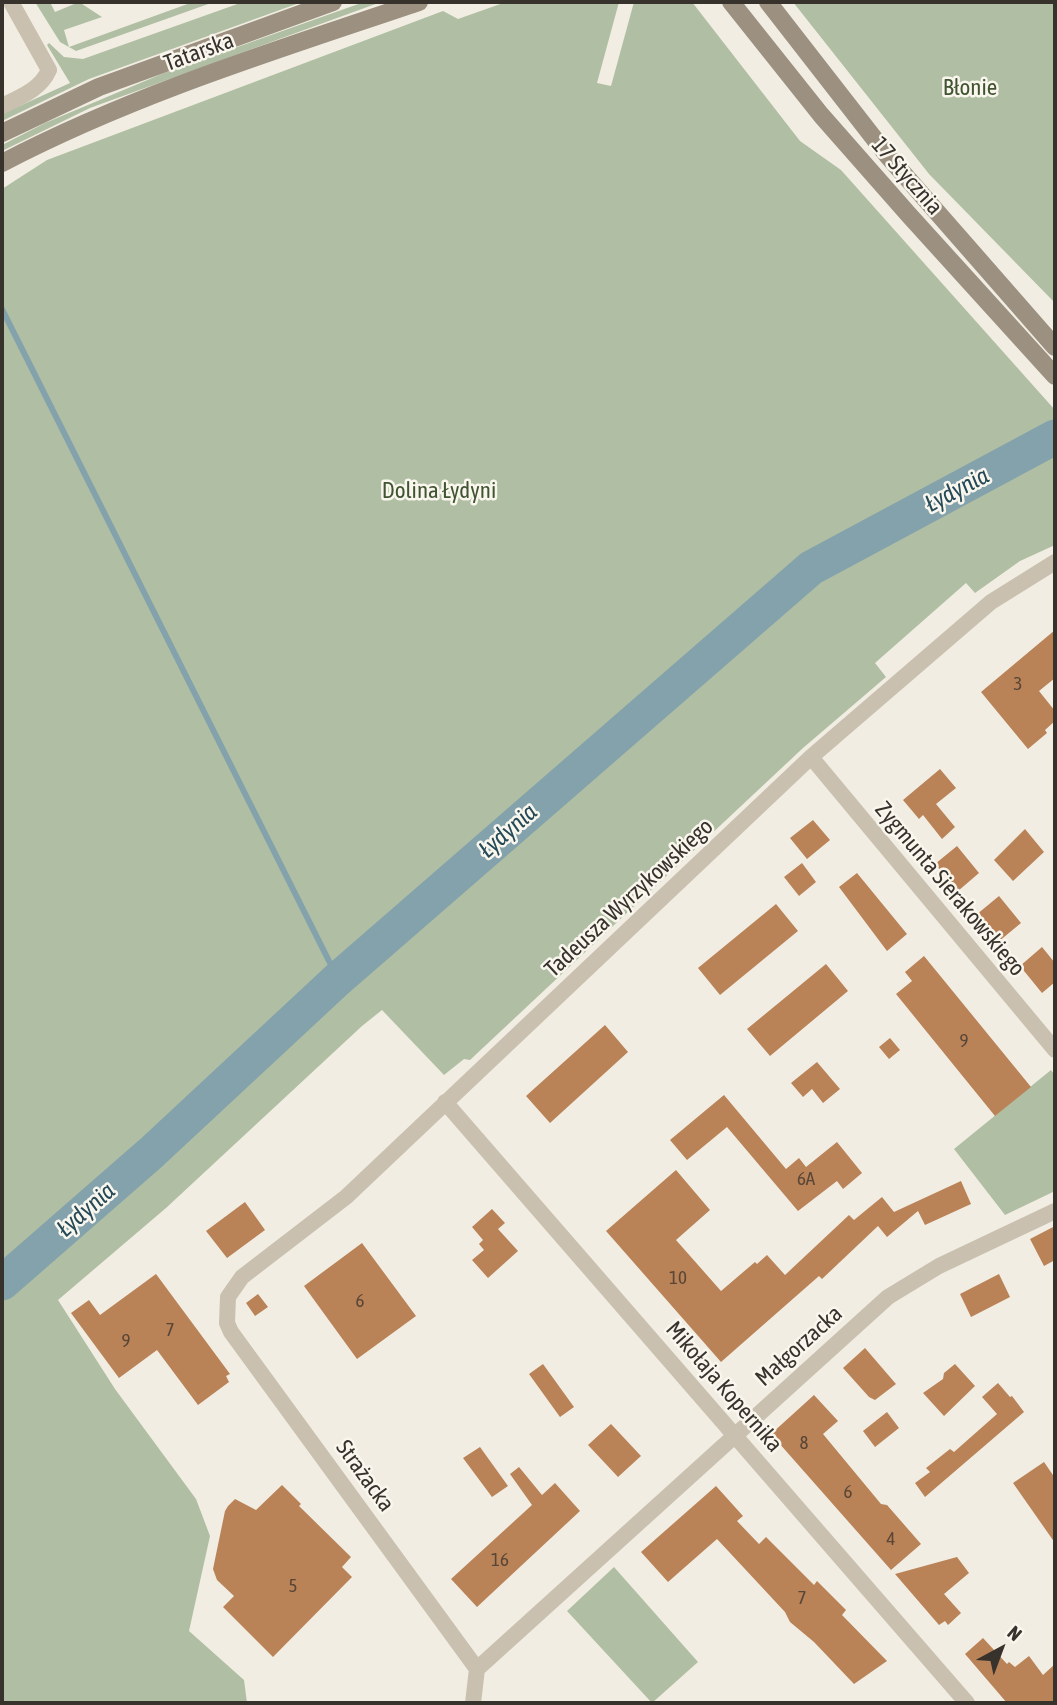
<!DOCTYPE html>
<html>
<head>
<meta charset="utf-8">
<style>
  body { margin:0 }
  #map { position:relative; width:1057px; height:1705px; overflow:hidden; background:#f1ede2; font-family:"Asap Condensed",sans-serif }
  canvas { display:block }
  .frame { position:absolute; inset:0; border:4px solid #38322c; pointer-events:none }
  .north { position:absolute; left:966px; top:1614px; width:70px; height:70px; -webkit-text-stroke:5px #f9f6ee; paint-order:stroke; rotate:41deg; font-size:19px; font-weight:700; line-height:28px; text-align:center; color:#38322c }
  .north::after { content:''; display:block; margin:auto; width:24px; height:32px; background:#38322c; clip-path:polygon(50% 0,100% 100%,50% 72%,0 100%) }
</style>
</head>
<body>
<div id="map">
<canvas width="1057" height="1705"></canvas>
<div class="frame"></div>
<div class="north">N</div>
</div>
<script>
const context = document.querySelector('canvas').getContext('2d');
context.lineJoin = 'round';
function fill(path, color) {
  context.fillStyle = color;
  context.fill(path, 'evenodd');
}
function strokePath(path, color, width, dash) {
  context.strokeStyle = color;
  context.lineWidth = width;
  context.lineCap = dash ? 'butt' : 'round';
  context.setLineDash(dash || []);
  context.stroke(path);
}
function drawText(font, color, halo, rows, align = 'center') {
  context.font = font + ' "Asap Condensed",sans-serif';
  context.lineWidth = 5;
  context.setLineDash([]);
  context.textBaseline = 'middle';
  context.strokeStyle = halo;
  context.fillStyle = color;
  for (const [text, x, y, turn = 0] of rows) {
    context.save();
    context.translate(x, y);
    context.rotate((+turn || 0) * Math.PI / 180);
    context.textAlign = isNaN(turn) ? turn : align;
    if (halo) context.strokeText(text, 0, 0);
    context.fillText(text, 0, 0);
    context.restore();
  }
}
const green = new Path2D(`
  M35,2H50L55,12L79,2L102,17L64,30L69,47L193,2H214L76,51L60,42Z
  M243,2H302L89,79L2,121V114L70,83L47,45L49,43L64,57L83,59Z
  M364,2H381L90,108L2,151V145L45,123L164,73Z
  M506,2H619L597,83L611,86L634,2H692L800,141L841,170L1055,410V545L1020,561L975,593L966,583L875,663L886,677L803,748L470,1060L464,1059L444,1075L382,1010L362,1026L166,1208L58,1300L115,1389L196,1499L210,1536L189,1631L244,1680L247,1703H2V189L47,160L443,11L458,19Z
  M793,2H1055V303L929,174Z
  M1051,1070L1055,1075V1191L1005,1215L954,1149Z
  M614,1567L698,1662L652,1703L567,1611Z`);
const stream = new Path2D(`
  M2,309L338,979`);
const river = new Path2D(`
  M2,1283L151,1153L338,979L811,568L1055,437`);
const building = new Path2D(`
  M1055,630V678L1039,691L1055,711V721L1045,730L1047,733L1028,749L981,692Z
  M940,769L956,788L936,804L955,827L942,839L923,815L919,819L903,800Z
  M813,820L830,840L807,859L790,838Z
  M1025,829L1044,852L1013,881L994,860Z
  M957,846L979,873L958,891L935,864Z
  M802,863L816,882L799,896L784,877Z
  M857,873L907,934L887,951L839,887Z
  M999,896L1021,923L998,942L976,915Z
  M776,904L798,931L720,995L698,968Z
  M1042,947L1055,963V982L1042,993L1020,966Z
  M924,956L1031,1087L995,1116L896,994L912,981L905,972Z
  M826,964L848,991L770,1056L747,1029Z
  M605,1025L628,1052L550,1123L526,1096Z
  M890,1038L900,1050L889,1059L879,1047Z
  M817,1062L840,1089L823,1103L812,1089L803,1097L791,1083Z
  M724,1095L786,1169L799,1158L806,1167L837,1142L862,1173L843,1189L837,1181L798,1211L727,1127L687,1160L670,1140Z
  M676,1170L710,1210L676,1240L721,1291L755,1262L757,1264L767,1255L785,1275L849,1215L854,1220L882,1197L894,1212L961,1181L971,1204L925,1225L918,1211L887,1237L878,1226L822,1279L819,1276L721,1362L606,1231Z
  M245,1202L265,1230L227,1258L206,1231Z
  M492,1209L505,1223L498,1229L518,1251L488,1278L472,1260L484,1250L479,1244L483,1240L472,1227Z
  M1055,1226V1260L1044,1266L1030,1239Z
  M362,1243L416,1316L357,1359L304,1286Z
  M156,1274L230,1374L226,1376L229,1382L198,1405L157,1350L119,1378L71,1313L89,1300L100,1315Z
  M999,1274L1010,1297L971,1317L960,1294Z
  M258,1294L268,1307L255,1316L246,1303Z
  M865,1348L896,1384L875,1400L869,1397L843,1368Z
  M543,1364L574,1407L560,1417L529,1374Z
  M955,1364L975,1386L944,1416L923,1393L943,1379L944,1373Z
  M998,1383L1010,1397L1012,1396L1024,1412L925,1497L915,1483L930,1472L926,1468L950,1449L954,1452L997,1414L982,1397Z
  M814,1395L838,1421L823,1434L881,1504L887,1505L921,1544L891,1570L771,1434Z
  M887,1412L899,1428L875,1447L863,1431Z
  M611,1424L641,1456L618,1477L588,1445Z
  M480,1447L508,1486L492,1497L463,1458Z
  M1044,1462L1055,1478V1543L1013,1483Z
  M519,1467L542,1495L555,1483L580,1511L477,1607L451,1579L532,1505L510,1474Z
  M282,1485L301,1504L299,1506L351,1557L342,1567L352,1577L273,1657L223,1607L234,1596L217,1580L213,1569L225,1511L228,1506L235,1499L256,1510Z
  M716,1486L743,1516L737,1521L759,1544L766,1537L814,1585L817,1581L846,1610L842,1615L887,1661L854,1684L814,1642L790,1622L785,1612L717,1539L668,1582L641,1552Z
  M957,1557L969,1573L944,1594L961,1613L948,1625L945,1621L939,1625L895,1574Z
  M983,1638L1007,1664L1009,1662L1015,1667L1029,1656L1043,1675L1055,1664V1703H1007L965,1654Z`);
const minor = new Path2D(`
  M2,106C20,97 40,90 49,70L11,2
  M811,757L1055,1050
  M445,1102L967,1703
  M477,1669L888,1297L939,1266L1055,1211
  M473,1703L477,1669L231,1332L227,1323L228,1297L242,1277L346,1197L811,757L991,602L1055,562`);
const secondary = new Path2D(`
  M731,2L821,115L909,215L1055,376
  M768,2L887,155L1055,347
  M2,133L99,87L333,2
  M2,163C134,94 277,50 419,2`);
const numberNames = [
  ["3",1018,684],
  ["9",964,1041],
  ["6A",806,1179],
  ["10",678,1278],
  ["6",360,1301],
  ["7",170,1330],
  ["9",126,1341],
  ["8",804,1443],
  ["6",848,1492],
  ["4",891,1539],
  ["16",500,1560],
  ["5",293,1586],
  ["7",802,1598]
];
const streetNames = [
  ["Tatarska",199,52,-20],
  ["17 Stycznia",907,176,49],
  ["Zygmunta Sierakowskiego",950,889,50],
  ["Tadeusza Wyrzykowskiego",629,898,-43],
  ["Małgorzacka",799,1346,-42],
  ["Mikołaja Kopernika",724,1387,49],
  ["Strażacka",365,1476,54]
];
const parkNames = [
  ["Błonie",970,88],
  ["Dolina Łydyni",439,491]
];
const waterNames = [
  ["Łydynia",957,490,-28],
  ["Łydynia",508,831,-41],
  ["Łydynia",86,1210,-41]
];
fill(green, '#b0bfa3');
strokePath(stream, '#84a2ac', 6);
strokePath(river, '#84a2ac', 35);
fill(building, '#ba8257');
strokePath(minor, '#c9c0af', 16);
strokePath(secondary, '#9c9080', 18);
drawText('19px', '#584637', null, numberNames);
drawText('23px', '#38322c', '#f9f6ee', streetNames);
drawText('23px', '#415432', '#f9f6ee', parkNames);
drawText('italic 24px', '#254956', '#f9f6ee', waterNames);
</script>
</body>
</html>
